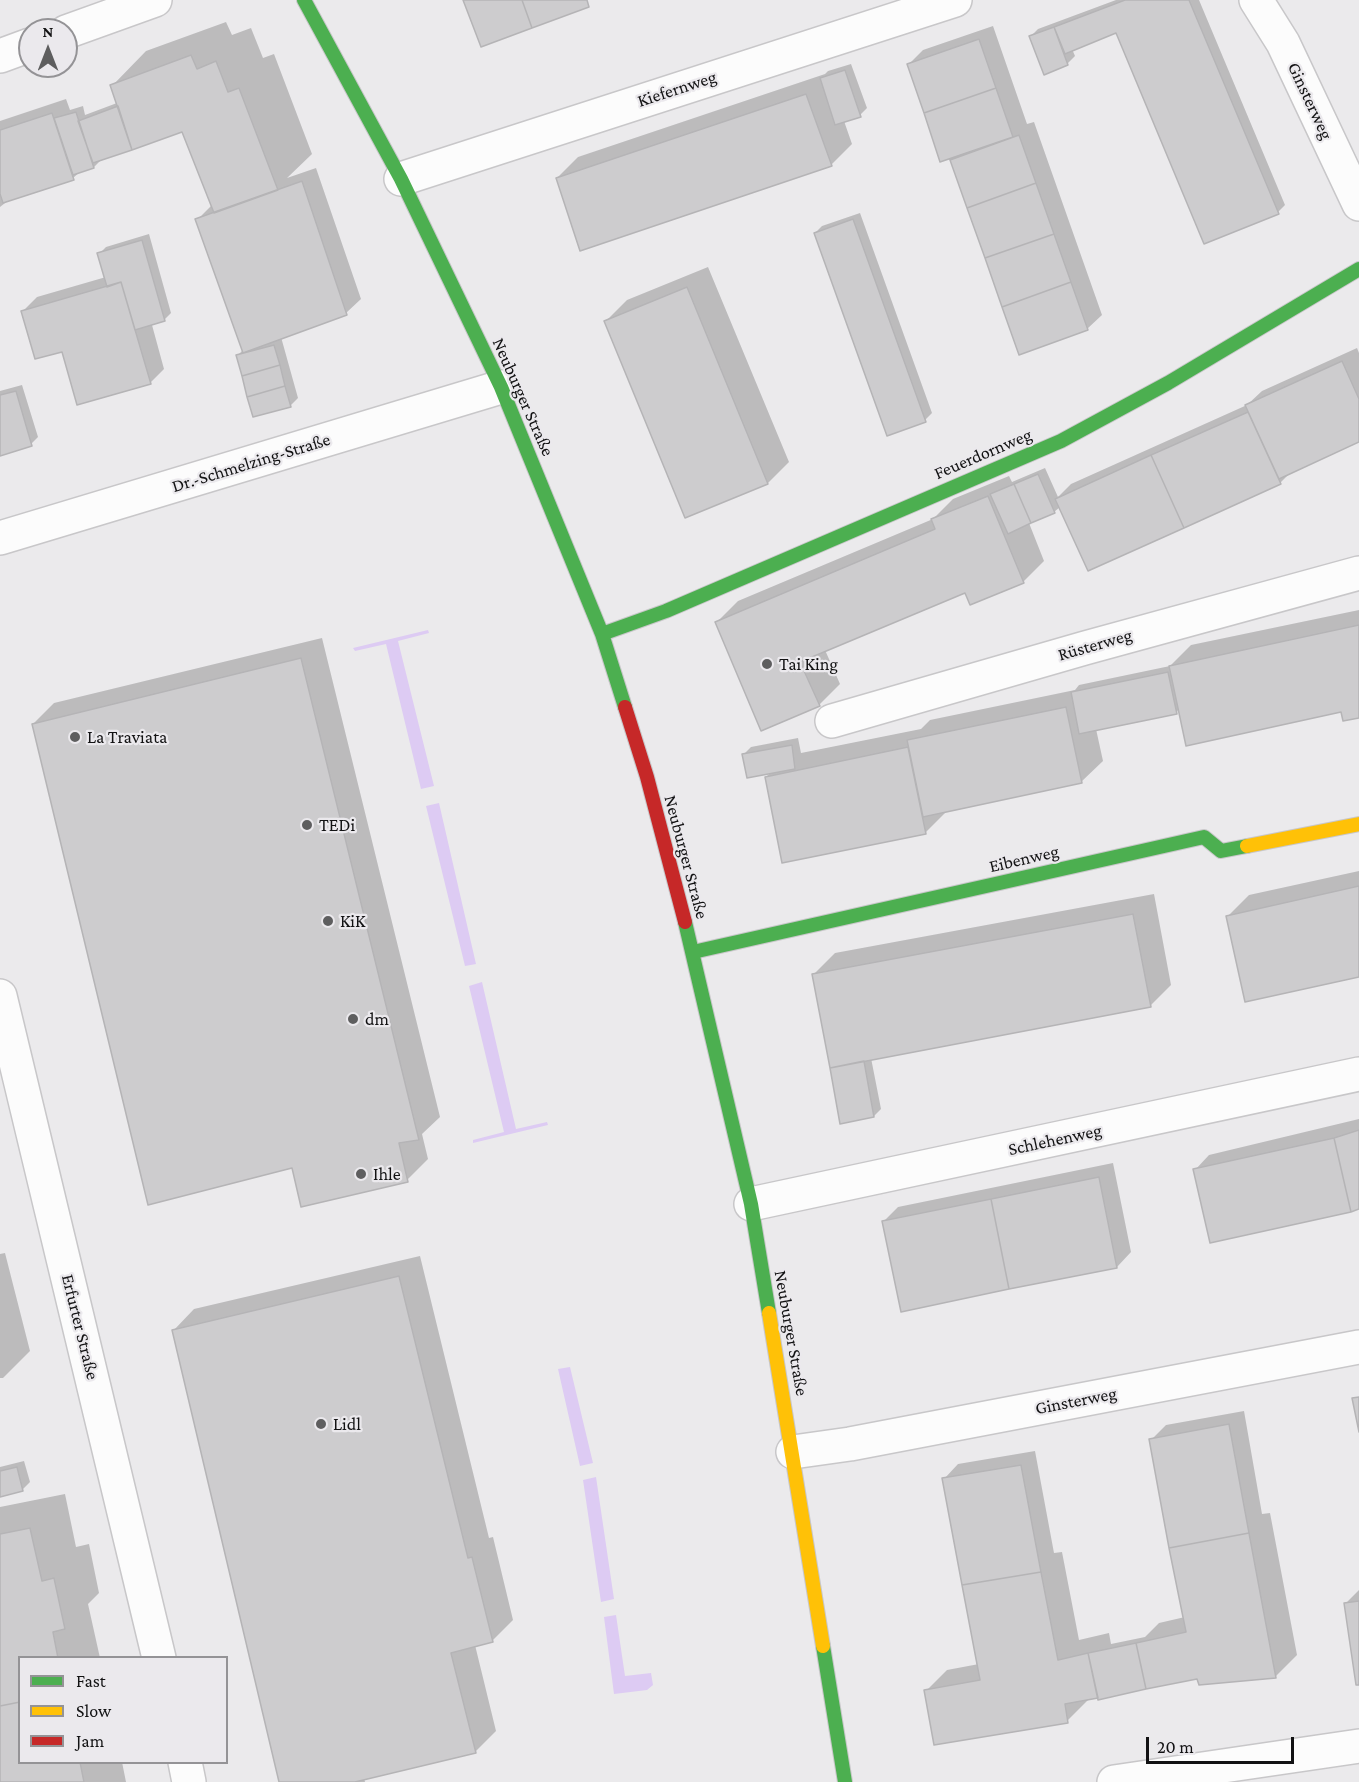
<!DOCTYPE html>
<html>
<head>
<meta charset="utf-8">
<style>
  body { margin:0 }
  #map { position:relative; width:1359px; height:1782px; overflow:hidden; background:#ebeaec; font-family:"Crimson Pro",serif }
  canvas { display:block }
  .legend { position:absolute; left:18px; top:1656px; width:210px; height:108px; box-sizing:border-box; background:#ebe9ed; border:2px solid #949396; margin:0; padding:8px 10px; list-style:none; font-size:18px; color:#121213 }
  .legend li { display:flex; align-items:center; gap:12px; height:30px }
  .legend b { width:30px; border:2px solid #949396 }
  .north { position:absolute; left:18px; top:18px; width:60px; height:60px; box-sizing:border-box; background:#ebe9ed; border:2px solid #949396; border-radius:50%; rotate:0deg; font-size:16px; font-weight:700; line-height:24px; text-align:center; color:#121213 }
  .north::after { content:''; display:block; margin:auto; width:21px; height:27px; background:#5e5e5f; clip-path:polygon(50% 0,100% 100%,50% 72%,0 100%) }
  .scale { position:absolute; left:1146px; top:1737px; width:148px; height:27px; box-sizing:border-box; border:3px solid #121213; border-top:0; padding-left:8px; font-size:18px; line-height:21px; white-space:nowrap; color:#121213; -webkit-text-stroke:4px #ebe9ed; paint-order:stroke }
</style>
</head>
<body>
<div id="map">
<canvas width="1359" height="1782"></canvas>
<ul class="legend">
<li><b style="height:8px;background:#4caf50"></b>Fast</li>
<li><b style="height:8px;background:#ffc107"></b>Slow</li>
<li><b style="height:8px;background:#c62828"></b>Jam</li>
</ul>
<div class="north">N</div>
<div class="scale">20 m</div>
</div>
<script>
const context = document.querySelector('canvas').getContext('2d');
context.lineJoin = 'round';
function fill(path, color) {
  context.fillStyle = color;
  context.fill(path, 'evenodd');
}
function strokePath(path, color, width, dash) {
  context.strokeStyle = color;
  context.lineWidth = width;
  context.lineCap = dash ? 'butt' : 'round';
  context.setLineDash(dash || []);
  context.stroke(path);
}
function drawText(font, color, halo, rows, align = 'center') {
  context.font = font + ' "Crimson Pro",serif';
  context.lineWidth = 4.5;
  context.setLineDash([]);
  context.textBaseline = 'middle';
  context.strokeStyle = halo;
  context.fillStyle = color;
  for (const [text, x, y, turn = 0] of rows) {
    context.save();
    context.translate(x, y);
    context.rotate((+turn || 0) * Math.PI / 180);
    context.textAlign = isNaN(turn) ? turn : align;
    if (halo) context.strokeText(text, 0, 0);
    context.fillText(text, 0, 0);
    context.restore();
  }
}
const green = new Path2D(`
  M428,630L429,633L398,641L434,786L421,789L386,644L355,651L353,648Z
  M439,803L476,964L465,966L426,806Z
  M482,982L516,1129L547,1122L548,1125L473,1143V1140L504,1132L469,986Z
  M570,1367L593,1463L580,1466L558,1369Z
  M596,1477L614,1599L601,1602L583,1480Z
  M616,1615L625,1676L651,1673L653,1685L647,1690L614,1694L604,1617Z`);
const shadow = new Path2D(`
  M1116,0H1199L1285,205L1278,212L1117,31L1072,49L1075,56L1068,63L1045,73L1031,36L1038,29Z
  M226,22L232,35L251,28L263,58L274,54L312,154L287,178L316,168L361,299L346,313L281,337L298,398L291,405L254,416L237,356L244,349L197,220L212,205L183,130L101,160L94,167L81,171L73,178L10,199L0,207V121L66,99L70,110L83,106L85,115L117,103L112,86L146,51Z
  M993,26L1027,124L1034,122L1102,315L1087,329L1020,353L951,157L909,64L923,50Z
  M851,64L867,108L860,115L844,121L852,144L831,165L557,178L578,157L825,74L828,71Z
  M860,213L932,413L925,420L815,233L822,226Z
  M149,234L171,313L164,320L152,325L164,369L150,383L63,350L23,311L37,297L106,277L99,254L106,247Z
  M708,267L789,462L768,483L606,321L627,300Z
  M1357,348L1359,353V440L1293,470L1280,483L1060,507L1054,512L1029,523L1044,561L1023,582L966,591L825,650L840,684L819,705L717,622L738,601L933,519L953,499L1009,476L1012,482L1045,468L1058,497L1071,484L1247,405L1262,391Z
  M22,385L38,437L31,444L0,454V391Z
  M1359,610V716L1342,710L1179,709L1176,713L1096,729L1103,761L1081,782L946,812L925,833L766,777L771,772L744,754L751,747L798,738L801,753L921,729L930,720L1075,690L1079,685L1170,666L1191,645Z
  M322,638L440,1117L422,1134L428,1159L407,1180L293,1166L33,724L54,703Z
  M1359,871V975L1228,916L1249,895Z
  M1154,894L1171,985L1150,1006L871,1058L881,1109L874,1116L814,974L835,953Z
  M1359,1119V1207L1195,1170L1209,1155Z
  M1113,1163L1131,1252L1117,1267L902,1310L884,1221L898,1207Z
  M5,1253L30,1351L3,1378H0V1254Z
  M420,1256L489,1538L493,1537L513,1620L492,1641L475,1645L496,1731L475,1752L364,1778L365,1782H281L173,1331L194,1309Z
  M1244,1411L1262,1514L1270,1513L1297,1655L1276,1676L1198,1677L1088,1698V1700L1067,1721L926,1691L947,1670L979,1664L944,1479L958,1464L1035,1451L1054,1553L1062,1552L1079,1640L1109,1633L1111,1644L1145,1637L1159,1623L1185,1617L1151,1440L1166,1425Z
  M24,1461L30,1482L23,1489L0,1495V1467Z
  M65,1494L76,1547L89,1544L99,1593L88,1604L100,1658H20V1762H122L126,1782H0V1507Z
  M1359,1590V1683L1345,1604Z`);
const building = new Path2D(`
  M463,0H522L532,28L481,47Z
  M522,0H587L589,7L532,28Z
  M1125,0H1189L1279,214L1204,244L1116,33L1065,54L1054,27Z
  M1054,27L1068,65L1044,75L1029,36Z
  M979,39L996,88L924,113L907,64Z
  M191,55L197,69L216,61L228,92L239,88L278,190L214,213L182,132L132,150L110,85Z
  M845,70L861,117L835,125L820,78Z
  M996,88L1013,137L940,162L924,113Z
  M806,94L832,166L580,251L556,178Z
  M118,106L132,150L93,163L78,121Z
  M76,112L94,168L73,175L54,118Z
  M52,113L74,180L3,203L0,194V130Z
  M1019,135L1036,183L967,208L950,160Z
  M302,181L347,315L243,353L195,219Z
  M1036,183L1054,234L985,258L967,208Z
  M853,219L926,422L887,436L814,233Z
  M1054,234L1071,282L1002,307L985,258Z
  M142,240L165,321L135,330L121,282L107,287L97,253Z
  M121,282L151,384L77,405L62,352L35,359L21,311Z
  M1071,282L1088,330L1019,355L1002,307Z
  M687,287L768,484L685,518L604,321Z
  M274,345L280,365L242,376L236,355Z
  M1342,361L1359,399V442L1279,479L1245,405Z
  M280,365L285,386L247,397L242,376Z
  M285,386L291,407L253,417L247,397Z
  M16,391L32,446L0,456V395Z
  M1248,412L1281,484L1184,528L1151,455Z
  M1151,455L1184,528L1088,571L1055,499Z
  M1038,474L1055,513L1031,523L1014,484Z
  M1014,484L1031,523L1008,534L990,494Z
  M988,496L1024,583L970,605L965,593L800,662L820,706L761,731L715,622L935,529L931,519Z
  M1359,625V718L1343,721L1341,712L1186,746L1169,666Z
  M301,658L419,1140L399,1143L408,1182L301,1207L292,1168L148,1205L32,724Z
  M1168,672L1177,714L1079,734L1071,692Z
  M1066,707L1082,783L923,817L907,740Z
  M792,745L795,769L747,778L742,754Z
  M908,747L926,834L782,863L765,777Z
  M1359,886V977L1245,1002L1226,916Z
  M1133,914L1151,1007L830,1068L812,974Z
  M864,1061L874,1117L840,1124L830,1068Z
  M1359,1130V1209L1351,1212L1334,1138Z
  M1334,1138L1351,1212L1210,1243L1193,1169Z
  M1099,1177L1117,1268L1009,1289L991,1199Z
  M991,1199L1009,1289L901,1312L882,1221Z
  M399,1276L468,1558L472,1557L493,1642L451,1653L476,1753L355,1782H279L172,1330Z
  M1359,1397V1432L1352,1398Z
  M1229,1424L1249,1533L1169,1548L1149,1439Z
  M1021,1465L1041,1572L962,1585L942,1478Z
  M17,1467L23,1491L0,1497V1471Z
  M30,1528L42,1581L54,1578L65,1629L53,1632L58,1658H20V1702L0,1706V1534Z
  M1249,1533L1276,1678L1199,1685L1197,1679L1146,1689L1136,1643L1186,1632L1169,1548Z
  M1041,1572L1058,1660L1088,1653L1098,1698L1065,1704L1068,1723L934,1745L924,1690L980,1680L962,1585Z
  M1359,1601V1685H1356L1344,1603Z
  M1136,1643L1146,1689L1098,1700L1088,1653Z
  M20,1702V1762H80L84,1782H0V1706Z`);
const street = new Path2D(`
  M1256,0L1283,43L1359,204
  M66,32L155,0
  M0,56L30,45
  M401,179L955,0
  M0,538L501,387
  M832,721L1085,648L1359,573
  M0,996L159,1658
  M751,1204L1359,1074
  M793,1452L850,1444L1359,1347
  M185,1762L189,1782
  M1114,1782L1359,1746`);
const fast = new Path2D(`
  M304,0L401,179L501,387L602,634L625,707
  M602,634L666,611L1061,441L1168,383L1359,269
  M685,922L751,1204L769,1313
  M693,952L1204,837L1221,851L1247,846
  M823,1646L845,1782`);
const slow = new Path2D(`
  M1247,846L1359,824
  M769,1313L823,1646`);
const jam = new Path2D(`
  M625,707L647,777L685,922`);
const markers = [
  [767,664,6,"#5e5e5f"],
  [75,737,6,"#5e5e5f"],
  [307,825,6,"#5e5e5f"],
  [328,921,6,"#5e5e5f"],
  [353,1019,6,"#5e5e5f"],
  [361,1174,6,"#5e5e5f"],
  [321,1424,6,"#5e5e5f"]
];
const streetNames = [
  ["Kiefernweg",677,89,-18],
  ["Ginsterweg",1310,101,65],
  ["Neuburger Straße",523,397,66],
  ["Feuerdornweg",983,454,-23],
  ["Dr.-Schmelzing-Straße",251,463,-17],
  ["Rüsterweg",1095,645,-16],
  ["Neuburger Straße",686,857,75],
  ["Eibenweg",1024,859,-13],
  ["Schlehenweg",1055,1140,-12],
  ["Erfurter Straße",80,1327,76],
  ["Neuburger Straße",791,1333,80],
  ["Ginsterweg",1076,1401,-11]
];
const poiNames = [
  ["Tai King",779,664],
  ["La Traviata",87,737],
  ["TEDi",319,825],
  ["KiK",340,921],
  ["dm",365,1019],
  ["Ihle",373,1174],
  ["Lidl",333,1424]
];
fill(green, '#ddcbf3');
fill(shadow, '#0003');
fill(building, '#cdccce');
strokePath(building, '#b5b4b6', 1.5);
strokePath(street, '#c8c7c9', 36);
strokePath(fast, '#c8c7c9', 16);
strokePath(slow, '#c8c7c9', 16);
strokePath(jam, '#c8c7c9', 16);
strokePath(street, '#fcfcfc', 33);
strokePath(fast, '#4caf50', 14);
strokePath(slow, '#ffc107', 14);
strokePath(jam, '#c62828', 14);
for (const [x, y, r, color] of markers) {
  const dot = new Path2D();
  dot.arc(x, y, r, 0, 2 * Math.PI);
  context.fillStyle = color;
  context.fill(dot);
  strokePath(dot, '#ebe9ed', 2);
}
drawText('18px', '#121213', '#ebe9ed', streetNames);
drawText('18px', '#121213', '#ebe9ed', poiNames, 'left');
</script>
</body>
</html>
